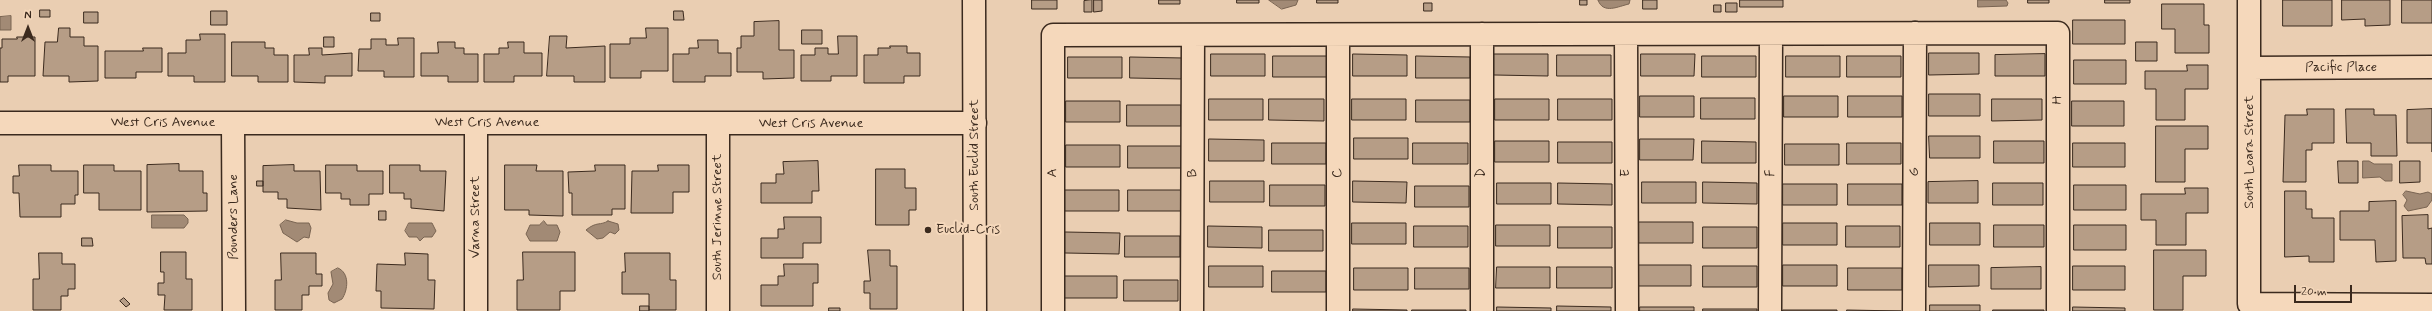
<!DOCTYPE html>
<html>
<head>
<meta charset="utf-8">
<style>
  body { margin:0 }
  #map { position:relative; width:2432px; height:311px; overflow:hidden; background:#eaceb2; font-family:Mynerve,sans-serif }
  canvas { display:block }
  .north { position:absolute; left:8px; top:8px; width:40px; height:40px; -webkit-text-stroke:3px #f5d8bb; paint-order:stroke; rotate:0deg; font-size:11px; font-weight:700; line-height:16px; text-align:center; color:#3b2a1e }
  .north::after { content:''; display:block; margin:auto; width:14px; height:18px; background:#3b2a1e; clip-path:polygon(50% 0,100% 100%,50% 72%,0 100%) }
  .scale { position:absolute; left:2294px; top:285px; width:58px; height:18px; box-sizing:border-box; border:2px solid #3b2a1e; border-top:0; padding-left:5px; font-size:12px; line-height:14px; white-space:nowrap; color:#3b2a1e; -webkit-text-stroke:3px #f5d8bb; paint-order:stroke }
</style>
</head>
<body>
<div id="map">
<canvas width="2432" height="311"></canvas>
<div class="north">N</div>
<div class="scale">20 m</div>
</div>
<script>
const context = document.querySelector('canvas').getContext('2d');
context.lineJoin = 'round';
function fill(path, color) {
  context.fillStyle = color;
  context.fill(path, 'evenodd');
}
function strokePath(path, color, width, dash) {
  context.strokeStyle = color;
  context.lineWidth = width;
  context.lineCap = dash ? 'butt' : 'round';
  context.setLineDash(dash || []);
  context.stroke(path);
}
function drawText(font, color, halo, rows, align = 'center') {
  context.font = font + ' Mynerve,sans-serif';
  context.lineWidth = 4;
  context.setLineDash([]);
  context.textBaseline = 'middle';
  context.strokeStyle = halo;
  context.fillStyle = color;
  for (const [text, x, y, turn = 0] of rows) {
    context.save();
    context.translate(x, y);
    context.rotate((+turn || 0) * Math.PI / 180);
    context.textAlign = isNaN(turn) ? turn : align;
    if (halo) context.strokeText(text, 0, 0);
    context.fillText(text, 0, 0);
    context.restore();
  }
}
const water = new Path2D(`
  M1269,0H1298L1296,5L1282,9Z
  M1598,0H1630L1629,4C1619,6 1603,15 1598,0Z
  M1978,0H2006L2008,3L2007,6L1978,7Z
  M11,16V30H0V17Z
  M2363,161H2369L2374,164H2392V181H2385L2380,177L2363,178Z
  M2406,191L2420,194L2428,192L2432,194V200L2427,207L2408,211L2404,206L2407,200L2403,195Z
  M152,215H184L188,219V223L184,228H152Z
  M286,220L297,223H309L311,228L309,238L304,237L297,242L283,233L280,225Z
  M544,221L547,225H557L560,232L557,241H530L526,234L530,225H539Z
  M608,221L618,224L619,230L615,234L610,232L603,238L597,239L586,230C597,221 600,226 608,221Z
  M409,223H432L436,231L432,237H424L420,241L417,237H409L405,231Z
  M338,268C350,273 348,290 342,299L334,303L329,300L328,293L333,284L331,272Z`);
const building = new Path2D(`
  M1032,0H1057V9H1032Z
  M1092,0V12H1084V1Z
  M1094,0H1102V11L1094,12Z
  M1159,0H1180V4H1159Z
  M1237,0H1259V3H1237Z
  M1317,0H1338V3H1317Z
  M1580,0H1587V5H1580Z
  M1643,0H1657V9H1643Z
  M1740,0H1783V7H1740Z
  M2028,0H2049V3H2028Z
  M2105,0H2130V3H2105Z
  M2283,0H2332V26H2283Z
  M2342,0H2390V25L2365,26V19L2342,20Z
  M2402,0H2432V23H2402Z
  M1424,3H1432V11H1424Z
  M1726,3H1737V12H1726Z
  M2162,4H2204V25H2209V53H2175V29H2162Z
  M1714,5H1721V12H1714Z
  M40,10H50V17H40Z
  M211,11H227V25H211Z
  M674,11H683L684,20H674Z
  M84,12H98V23H84Z
  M371,13H380V21H371Z
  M2073,20H2125V44H2073Z
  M779,21V50H794V78L763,79V72H737V48H741V36H754V22Z
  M59,28H70V37H84V46H98V81L69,82V76H43L45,42H57Z
  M646,28H668V71H641V78H610V44H630V38H646Z
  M802,30H822V44H802Z
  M200,34H225V82H194V76H168V53H186V40H200Z
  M550,36H567L566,48L605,46V82H574V76H547Z
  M838,36H857V76H831V81H801V55H815V48H828V54H838Z
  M17,37H35V76H8V82H0V48H2V39H17Z
  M324,37H334V47H324Z
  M398,38H414V77H384V71H358L359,49H371V39H386V45H398Z
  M698,40H718V53H731V76H705V82H673V54H689V48H698Z
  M232,42H265V48H274V55H288V82H258V76H232Z
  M438,42H455V48H464V54H478V82H448V76H421V53H438Z
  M508,42H524V53H542V76H514V82H484V54H499V48H508Z
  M2136,42H2157V61H2136Z
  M890,46H907V53H920V76H904V83H864V55H878V48H890Z
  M143,48H162V72H136V78H105V51H143Z
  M309,48H322V55L352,53V76H325V83L294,82V55H309Z
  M1929,53H1979V74L1929,75Z
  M1211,54H1265V76H1211Z
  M1353,54L1407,55V76H1353Z
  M1494,54H1548V76L1494,75Z
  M1641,54H1695L1694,76H1641Z
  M2045,54V76H1995V55Z
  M1557,55H1611V76H1557Z
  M1273,56H1328L1327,77H1273Z
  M1416,56L1470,57V78H1416Z
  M1702,56H1756V77H1702Z
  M1786,56H1840V77H1786Z
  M1847,56H1901V77H1847Z
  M1068,57H1122V78H1068Z
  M1130,57L1184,58V79L1130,78Z
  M2074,60H2126V84H2074Z
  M2187,65H2208V89H2185V120H2156V89H2145V71H2187Z
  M1929,94H1980V116H1929Z
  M1640,96H1694V117H1640Z
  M1784,96H1838V117H1784Z
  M1848,96H1902V117H1848Z
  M1701,98H1755V119H1701Z
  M1209,99H1263V120H1209Z
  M1269,99H1324V121L1269,120Z
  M1352,99H1406V120H1352Z
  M1495,99H1549V120H1495Z
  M1558,99H1612V120H1558Z
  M1992,99H2042V120L1992,121Z
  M1416,100H1470V122H1416Z
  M1066,101H1120V122H1066Z
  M2072,101H2124V126H2072Z
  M1127,105H1181V126H1127Z
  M2307,109H2334V143H2312V150H2306V182H2283L2285,115H2307Z
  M2346,109H2374V115H2396L2397,156H2371V143H2347Z
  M2432,109V152V143H2407V110Z
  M2156,126H2208V149H2185V182H2156Z
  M1929,136H1980V158H1930Z
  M1354,138H1408V159H1354Z
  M1209,139L1264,140V161H1209Z
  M1640,139H1694L1693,160H1640Z
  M1495,141H1549V162H1495Z
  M1702,141L1756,142V163H1702Z
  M1994,141H2044V163H1994Z
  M1558,142H1612V163H1558Z
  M1272,143H1326V164H1272Z
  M1413,143H1468V164H1413Z
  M1847,143H1901V164H1847Z
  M2073,143H2125V167H2073Z
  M1785,144H1839V165H1785Z
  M1066,145H1120V167H1066Z
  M1128,146H1182V168H1128Z
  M818,161L819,191H812V203H761V183H776V174H784L783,162Z
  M2338,161H2358V183H2339Z
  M2400,161H2420V182L2400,183Z
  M179,164V171H203V193H207V211L147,212V165Z
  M19,165H51V171H78V195H75V204H61V217H20L19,193H13V176H19Z
  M84,165H114V171H141V210H99V193H84Z
  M294,165V171H320L321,210L287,208V199H278V192H263V166Z
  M326,165H357V171H383V194H369V205H350V199H341V193H326Z
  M390,165H420V171H446L444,211L411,208V199H404V193H390Z
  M505,165H537L536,171H563V216L529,215V210H505Z
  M595,165H625V209H612V215H572V193H569L568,172L595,171Z
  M658,165H689V192H673V213H631L632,171H658Z
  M876,169H905V188H916V210H909V225H876Z
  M257,181H263V186H257Z
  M1210,181H1264V202H1210Z
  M1353,181L1407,182L1406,203L1353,202Z
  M1978,181V203H1928V182Z
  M1642,182H1696V203H1642Z
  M1703,182L1757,183V204L1703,203Z
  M1497,183H1551V204H1497Z
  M1558,183L1612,184V205L1558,204Z
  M1993,183H2043V205H1993Z
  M1783,184H1837V205H1783Z
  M1848,184H1902V205H1848Z
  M1270,185H1325V206H1270Z
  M2074,185H2126V210H2074Z
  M1415,186H1469V207H1415Z
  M2185,188H2208V213H2186V245H2156V220H2141V194H2185Z
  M1065,190H1119V211H1065Z
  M1128,190H1182V211H1128Z
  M2285,191H2306V209H2312V218H2334V262H2309V256L2285,257Z
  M2396,201V261L2376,262L2375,240H2340V211H2369V202Z
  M379,211H386V220H379Z
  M2428,215V229L2432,228V264H2426L2425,258H2403L2402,216Z
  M784,217H821V243H803V258H761V238H778V229H784Z
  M1639,222H1693V243H1639Z
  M1352,223H1406V244H1352Z
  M1783,223H1837V245H1783Z
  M1930,223H1980V245H1930Z
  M1496,225H1550V246H1496Z
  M1994,225H2044V247H1994Z
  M2074,225H2126V250H2074Z
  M1208,226L1262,227V248L1208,247Z
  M1414,226H1468V247H1414Z
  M1846,226H1900V247H1846Z
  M1558,227H1612V248H1558Z
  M1703,227H1757V248H1703Z
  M1269,230H1323V251H1269Z
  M1065,232L1120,233L1119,254L1065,253Z
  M1125,236H1180V257H1125Z
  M82,238H92L93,246H82Z
  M868,250H890V266H897V309H870V293H864V281H870Z
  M2154,250H2206V276H2183V310H2154Z
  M161,252H186V279H192V310H164L165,295H158V283H164V272H161Z
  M523,252H575V291H560V310H517V280H523Z
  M39,253H62V264H75V289H68V296H61V310H33V279H39Z
  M281,253H316V274H322V286H309V295H302V310H275V280H281Z
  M405,253L428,254V280H435L434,309L381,308V291H376L377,264L405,265Z
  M625,253H670V280H676V310H649V294H622V272H625Z
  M784,264H818V283H813V306H761V285H778V276H784Z
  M1637,265H1691V286H1637Z
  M1783,265H1837V286H1783Z
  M1929,265H1979V286L1929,287Z
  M1209,266H1263V287H1209Z
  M1703,266H1757V287H1703Z
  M2073,266H2125V290H2073Z
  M1497,267H1550V288H1496Z
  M1557,267H1612V288H1557Z
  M2041,267V289H1991V268Z
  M1354,268H1408V290H1354Z
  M1415,268H1469V289H1415Z
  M1848,268H1902V290H1848Z
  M1272,271H1326V292H1272Z
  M1063,276H1117V298H1063Z
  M1124,280H1178V301H1124Z
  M124,298L130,304L126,307L120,301Z
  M1930,305H1980V311H1930Z
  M640,306H649V311H640Z
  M1557,306L1611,307V311H1557Z
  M1497,307L1551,308V311H1497Z
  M1640,307H1694V311H1640Z
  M2073,307L2125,308V311H2073Z
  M829,308H840V311H829Z
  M1353,309L1407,310V311H1353Z
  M1703,309H1757V311H1703Z
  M1412,310H1466V311H1412Z
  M1783,310H1837V311H1783Z
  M1847,310L1901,311H1847Z
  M1993,310H2044V311H1993Z`);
const street = new Path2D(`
  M2249,0V304L2432,305
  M1482,34V311
  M1626,34L1627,311
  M1338,35V311
  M2250,68L2432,67
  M0,123H975
  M233,123L234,311
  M476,123V311
  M718,123V310
  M1053,311V35L2058,33V311
  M1192,311L1193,35
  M1770,311L1771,34
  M1914,311L1915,33`);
const primary = new Path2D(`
  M974,0L975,311`);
const markers = [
  [928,230,4,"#3b2a1e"]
];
const streetNames = [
  ["Pacific Place",2341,68],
  ["H",2058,100,-90],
  ["West Cris Avenue",163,123],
  ["West Cris Avenue",487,123],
  ["West Cris Avenue",811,124],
  ["South Loara Street",2250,152,-90],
  ["South Euclid Street",975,155,-90],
  ["G",1915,172,-90],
  ["A",1053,173,-90],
  ["B",1193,173,-90],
  ["C",1338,173,-90],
  ["D",1482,173,-90],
  ["E",1626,173,-90],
  ["F",1771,173,-90],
  ["Pounders Lane",234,217,-90],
  ["Varna Street",476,217,-90],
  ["South Jerinne Street",718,217,-90]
];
const poiNames = [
  ["Euclid-Cris",936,230]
];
fill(water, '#a28a75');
strokePath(water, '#796452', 1);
fill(building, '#b69d86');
strokePath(building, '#3b2a1e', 1);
strokePath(street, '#3b2a1e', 25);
strokePath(primary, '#3b2a1e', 25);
strokePath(street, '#f5d8bb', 22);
strokePath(primary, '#f5d8bb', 22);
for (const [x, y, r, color] of markers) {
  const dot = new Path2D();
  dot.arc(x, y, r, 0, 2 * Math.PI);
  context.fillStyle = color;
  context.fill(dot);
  strokePath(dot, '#f5d8bb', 1.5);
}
drawText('14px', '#3b2a1e', '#f5d8bb', streetNames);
drawText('14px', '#3b2a1e', '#f5d8bb', poiNames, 'left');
</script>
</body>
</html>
